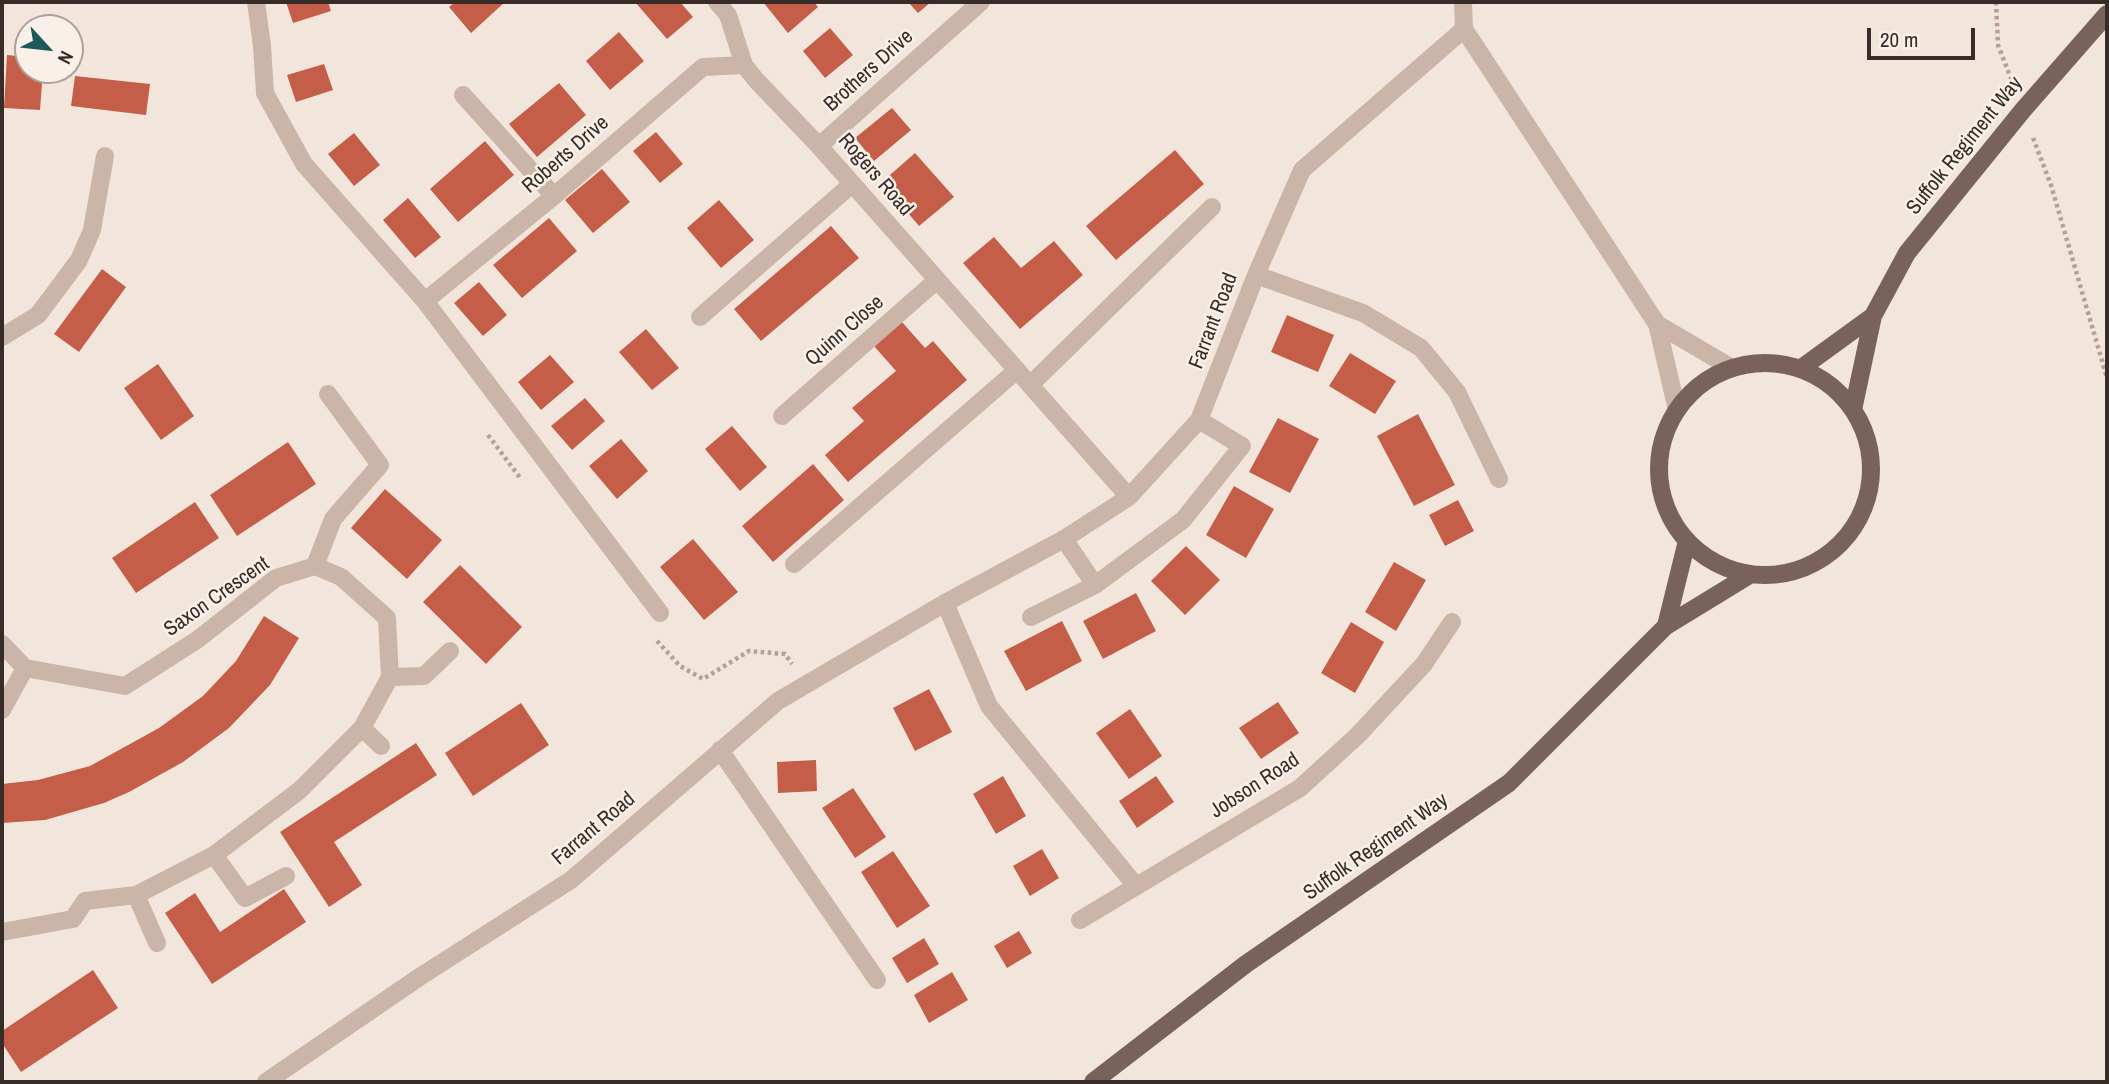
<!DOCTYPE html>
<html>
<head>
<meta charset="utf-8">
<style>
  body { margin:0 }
  #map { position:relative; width:2109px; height:1084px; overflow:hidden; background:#f2e6dc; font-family:"Archivo Narrow",sans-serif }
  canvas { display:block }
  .frame { position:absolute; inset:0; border:4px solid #372c28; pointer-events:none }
  .north { position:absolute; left:14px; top:14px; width:70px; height:70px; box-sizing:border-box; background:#f9f1e9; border:2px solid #aba29c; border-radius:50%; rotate:117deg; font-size:19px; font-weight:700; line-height:28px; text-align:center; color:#372c28 }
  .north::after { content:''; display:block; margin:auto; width:24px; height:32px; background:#1f5858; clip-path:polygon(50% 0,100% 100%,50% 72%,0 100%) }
  .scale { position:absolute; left:1867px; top:28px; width:108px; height:32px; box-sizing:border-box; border:4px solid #372c28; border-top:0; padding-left:9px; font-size:21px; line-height:24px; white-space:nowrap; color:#372c28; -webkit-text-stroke:5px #f9f1e9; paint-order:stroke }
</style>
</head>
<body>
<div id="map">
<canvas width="2109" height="1084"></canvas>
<div class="frame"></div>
<div class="north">N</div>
<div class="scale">20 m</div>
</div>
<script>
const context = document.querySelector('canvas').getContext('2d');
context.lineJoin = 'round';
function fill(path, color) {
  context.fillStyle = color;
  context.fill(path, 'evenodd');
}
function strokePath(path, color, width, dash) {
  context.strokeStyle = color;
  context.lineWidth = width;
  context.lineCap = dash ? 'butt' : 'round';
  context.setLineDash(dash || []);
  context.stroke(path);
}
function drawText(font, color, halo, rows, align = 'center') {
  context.font = font + ' "Archivo Narrow",sans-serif';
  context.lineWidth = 5;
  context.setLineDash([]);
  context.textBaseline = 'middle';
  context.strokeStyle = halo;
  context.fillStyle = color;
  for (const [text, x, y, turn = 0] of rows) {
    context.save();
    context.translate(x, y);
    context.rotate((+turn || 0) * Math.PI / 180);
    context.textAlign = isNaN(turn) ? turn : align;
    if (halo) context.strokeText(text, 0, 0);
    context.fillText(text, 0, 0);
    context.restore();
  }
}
const building = new Path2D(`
  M286,2H328L331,11L293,23Z
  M455,2H505L471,33L449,7Z
  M635,2H680L693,17L667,39Z
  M763,2H814L818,7L788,33Z
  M908,2H931L918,13Z
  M830,28L853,55L825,78L803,51Z
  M619,32L644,61L610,90L586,61Z
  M7,55L28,57V70H43L40,110L4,108Z
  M324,64L333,90L296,102L287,75Z
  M75,76L150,84L146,115L71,106Z
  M559,83L586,115L537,157L509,124Z
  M892,108L911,130L874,161L855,138Z
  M656,132L683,164L660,183L633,151Z
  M354,133L380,165L354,186L328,154Z
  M485,141L514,175L458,222L430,189Z
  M1175,150L1204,184L1116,260L1086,226Z
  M915,153L954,197L919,226L882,182Z
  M602,169L630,202L593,233L565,200Z
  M408,198L441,237L415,258L383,220Z
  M719,200L754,240L721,268L687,228Z
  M549,218L577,251L522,298L493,265Z
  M831,226L859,258L761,341L734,309Z
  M994,237L1021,268L1054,241L1083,275L1020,329L963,263Z
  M102,269L126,287L79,352L54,334Z
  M479,282L507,315L483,336L454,303Z
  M1287,315L1334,335L1318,372L1271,352Z
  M902,322L925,348L933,341L967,380L848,482L825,455L864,421L852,408L896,371L874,346Z
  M646,329L679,368L652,390L619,352Z
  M1350,353L1396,381L1375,414L1329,386Z
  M550,355L574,382L541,410L518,382Z
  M158,364L194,416L161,440L124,388Z
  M585,398L605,421L572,450L551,426Z
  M1418,414L1455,485L1414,506L1377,436Z
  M1278,418L1319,439L1290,493L1249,472Z
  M732,426L767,467L740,491L705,449Z
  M621,439L648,471L617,499L589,466Z
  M288,442L316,484L237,536L210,495Z
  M813,464L844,500L773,562L742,526Z
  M1234,486L1274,509L1246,558L1206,535Z
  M385,489L442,540L407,579L351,528Z
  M1458,500L1474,531L1445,546L1429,515Z
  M195,502L219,538L136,593L112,558Z
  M693,539L738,592L704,620L660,567Z
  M1186,546L1220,580L1185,615L1151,581Z
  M1394,562L1426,580L1396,631L1365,612Z
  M460,565L522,627L486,664L423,602Z
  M1136,593L1156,631L1103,659L1083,621Z
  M264,616L299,638L270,685L229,728L183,762L129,792L104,803L45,820L2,823V784L38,780L90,766L159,728L203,696L236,661Z
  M1062,621L1082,661L1026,691L1004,651Z
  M1351,622L1384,642L1355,693L1321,673Z
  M929,689L952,732L915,751L893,708Z
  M1278,702L1299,733L1261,759L1239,728Z
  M521,703L549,745L473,796L445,753Z
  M1130,709L1162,756L1129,779L1096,733Z
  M416,743L437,775L334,842L362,885L329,907L280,832Z
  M816,760L817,791L778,793L777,762Z
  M1003,776L1026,816L996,834L973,794Z
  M1156,776L1174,802L1137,828L1119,801Z
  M853,788L886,837L855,858L822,808Z
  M1042,849L1059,878L1030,896L1013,866Z
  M893,851L930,906L897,928L861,872Z
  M284,889L306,922L212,984L165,913L195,893L220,932Z
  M1019,931L1032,953L1007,968L994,946Z
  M924,938L939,964L907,983L892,958Z
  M93,970L118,1008L21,1072L2,1043V1031Z
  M952,972L968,1000L929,1023L914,995Z`);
const path = new Path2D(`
  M1996,2L1998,45L2012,81
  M2033,138L2051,185L2107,378
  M488,435L521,479
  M657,641L680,666L703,679L749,651L785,654L792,664`);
const minor = new Path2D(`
  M256,2L262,46L265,93L304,164L425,301L660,613
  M717,2L728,15L744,65L756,80L819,146L1129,497
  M1464,29L1657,324L1677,410
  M463,95L554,196
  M819,146L981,2
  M1256,275L1363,313L1421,348L1457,392L1499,479
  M425,301L554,196L703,67L744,65
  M700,317L852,184
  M1657,324L1732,368
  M2,337L38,315L79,260L92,230L105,156
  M1030,385L1212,207
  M782,416L937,280
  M1064,539L1095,585
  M794,564L1017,370
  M315,566L333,519L380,465L328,394
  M945,603L989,706L1136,886
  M1031,617L1095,585L1183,520L1242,446L1199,420
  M2,644L25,668L125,686L197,640L276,578L315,566L341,577L387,618L390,677L362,728L300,790L214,855L136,895L85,901L73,919L2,932
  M390,677L424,676L450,651
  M2,710L25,668
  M362,728L381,746
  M720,750L877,980
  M214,855L245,898L286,876
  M136,895L157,943
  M1080,920L1300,788L1358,735L1424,664L1452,622
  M266,1082L421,976L571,880L778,701L945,603L1064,539L1129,497L1199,420L1256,275L1302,170L1464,29L1463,2`);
const major = new Path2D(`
  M1659 469a106 106 0 1 1 212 0a106 106 0 1 1-212 0Z
  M1800,369L1873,316
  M1853,410L1873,316L1907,253L2023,110L2107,14
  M1666,626L1687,541
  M1093,1082L1246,964L1509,783L1666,626L1751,574`);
const streetNames = [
  ["Brothers Drive",869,71,-42],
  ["Suffolk Regiment Way",1965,146,-51],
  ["Roberts Drive",566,155,-41],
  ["Rogers Road",875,175,49],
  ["Farrant Road",1214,321,-69],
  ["Quinn Close",845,331,-41],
  ["Saxon Crescent",217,597,-35],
  ["Jobson Road",1255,786,-33],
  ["Farrant Road",594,829,-40],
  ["Suffolk Regiment Way",1376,847,-35]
];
fill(building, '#c45e48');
strokePath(path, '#b69f93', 4.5, [3.5, 3.5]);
strokePath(minor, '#cab5a8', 18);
strokePath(major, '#78625a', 18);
drawText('21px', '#372c28', '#f9f1e9', streetNames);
</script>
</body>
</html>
